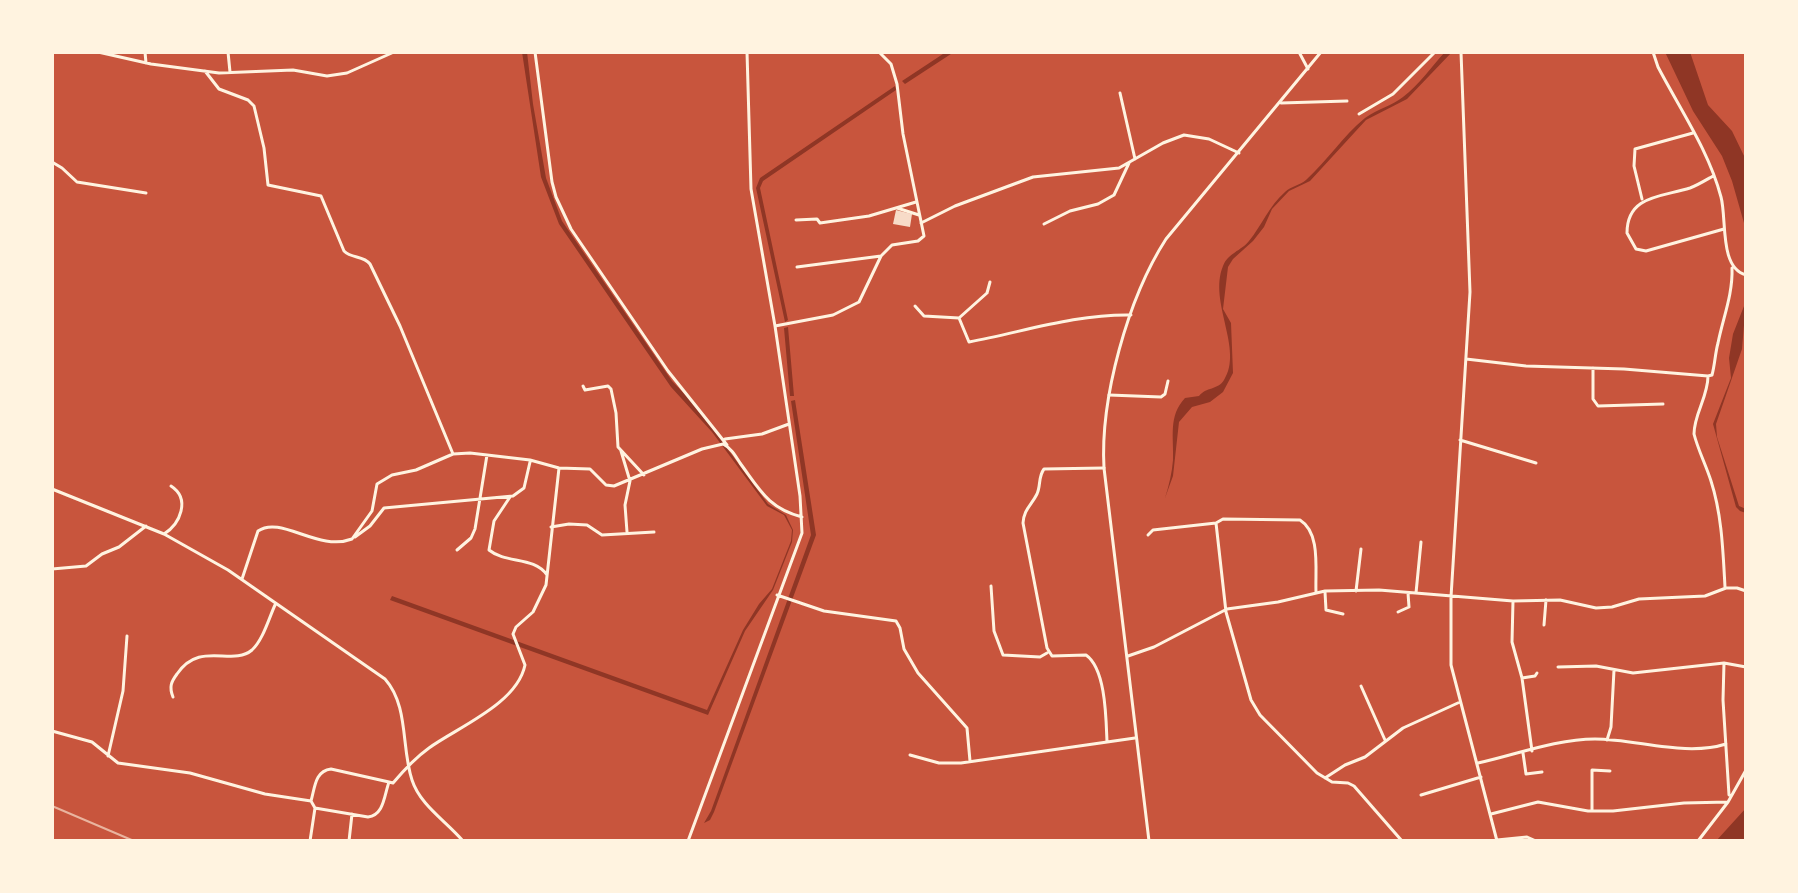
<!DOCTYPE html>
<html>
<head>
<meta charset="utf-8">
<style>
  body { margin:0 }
  #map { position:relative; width:1798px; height:893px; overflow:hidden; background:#c8553d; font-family:"Source Sans 3",sans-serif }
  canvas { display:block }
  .frame { position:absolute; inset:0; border:54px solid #fff3e0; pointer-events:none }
</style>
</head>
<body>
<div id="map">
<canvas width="1798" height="893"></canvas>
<div class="frame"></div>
</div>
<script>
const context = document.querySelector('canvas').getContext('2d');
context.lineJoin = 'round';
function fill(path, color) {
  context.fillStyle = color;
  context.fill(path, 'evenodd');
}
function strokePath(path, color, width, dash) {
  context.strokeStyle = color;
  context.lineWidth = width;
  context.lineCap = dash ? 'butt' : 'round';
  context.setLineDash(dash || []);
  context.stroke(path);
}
const water = new Path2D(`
  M522,52H527L533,104L546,178L562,221L672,381L696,406L768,504L786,515L793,530L792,542L773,590L745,631L708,715L390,600L392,596L707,710L743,630L759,604L772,589L791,541L792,530L784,515L767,506L712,432L671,387L559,224L541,177Z
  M946,52H954L905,84L902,81Z
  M1445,52H1452L1407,99L1366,120L1310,181L1289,191L1272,209L1264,227L1253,241L1233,259L1228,267L1223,309L1231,323L1233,373L1223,392L1210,402L1192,407L1179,422L1173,476L1165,498C1169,485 1172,473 1173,460C1174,437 1168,416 1185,398L1199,396C1206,387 1218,390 1224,380C1244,349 1208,302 1223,266C1228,253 1241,251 1249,241C1262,225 1269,206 1285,192C1291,186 1299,186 1306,180C1327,161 1343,136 1365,118C1377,109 1392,106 1403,97C1419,85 1431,67 1445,52Z
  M1665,52H1690L1708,105L1732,131L1746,160V230L1732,181L1722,156L1693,111Z
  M895,86L896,90L763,181L760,188L788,320L785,322L756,188L760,178Z
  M1746,301L1742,349L1716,424L1717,437L1739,506L1746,509V513L1740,511L1736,507L1713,424L1731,378L1729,358L1733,334Z
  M788,327L794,396H790L784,328Z
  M795,400L816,535L714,812L710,820L704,823L711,811L811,535L791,401Z
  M1746,808V841H1716Z`);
const building = new Path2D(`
  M896,210L912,214L910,227L893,224Z`);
const minor = new Path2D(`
  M98,52L151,64L219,73L293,70L327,76L347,73L394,52
  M145,52L146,63
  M228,52L230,72
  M535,52L552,182L556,197L571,229L668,371L727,445
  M1299,52L1308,69
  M1461,52L1470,292L1451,597V665L1497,841
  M1653,52L1658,67C1680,109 1709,151 1721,197C1727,219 1719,268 1746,275
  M205,71L219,89L248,100L254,106L264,148L268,185L321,196L344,251C352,259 363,255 370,264L400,326L453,454
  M1120,93L1135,159
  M1281,103L1347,101
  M1359,114L1393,94L1435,52
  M52,162L62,168L77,182L146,193
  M1713,176C1706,180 1698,185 1690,188C1662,197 1627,195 1627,233L1636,249L1646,251L1724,229
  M1642,199L1634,166L1635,149L1693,133
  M897,208L919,215
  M796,220L817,219L820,223L869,216L916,202
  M921,223L955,206L1033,177L1119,168L1163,143L1184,135L1209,139L1239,153
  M1044,224L1070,211L1098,204L1114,195L1129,163
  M797,267L881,256L892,245L918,241L924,236L903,134L897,84L891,64L879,52
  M915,306L924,316L959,318L987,293L990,282
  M959,318L969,342C1023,332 1075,314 1131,315
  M775,326L833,315L859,302L881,256
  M1466,359L1526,366L1624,369L1708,376
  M1593,368V399L1598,406L1663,404
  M583,386L585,390L608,386L611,389L616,413L618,447L644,475
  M1109,395L1161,397L1165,394L1168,381
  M725,439L762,434L789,424
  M1460,440L1536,463
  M621,451L630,481L625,505L627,532
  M1104,468L1044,469C1038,477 1041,485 1037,494C1031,506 1024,509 1023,523L1047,648L1052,656L1086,655C1106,669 1106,719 1107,742
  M52,489L164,534L228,570L385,679C409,706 401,747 412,780C420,805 446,821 463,841
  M510,497L494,521L489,550C506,564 534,556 547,575
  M1216,523L1226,612L1251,700L1260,715L1317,773L1332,782L1348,783L1354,786L1402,841
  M551,527L569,524L587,525L602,535L654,532
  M164,534C180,524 191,499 171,486
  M1148,535L1153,530L1216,523L1223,519L1300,520C1321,533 1315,570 1316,592
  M355,537L370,526L384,508L513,496L524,488L530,462
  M457,550L471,538L475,529L487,455
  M52,569L86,566L102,554L119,547L146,526
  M242,579L258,531C281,515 318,552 352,539L372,511L377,484L392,475L416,470L453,454L470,453L530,460L559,468L590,469L606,485L614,486L702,449L723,444C731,448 735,455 740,463C760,490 768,508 802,517
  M991,586L994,631L1003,655L1040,657L1047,653
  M1725,587C1723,552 1722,515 1711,481C1706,465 1698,450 1694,434C1694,414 1708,397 1708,376L1712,375C1715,364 1715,354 1718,343C1723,318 1733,294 1732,268
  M1356,591L1361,549
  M1325,592L1326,610L1343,614
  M1416,593L1421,542
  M777,595L824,611L896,621L900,628L904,649L918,673L967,728L970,761
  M1513,601L1512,642L1522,678L1532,751
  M1398,612L1409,607L1408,593
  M1544,625L1546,600
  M1128,656L1154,647L1227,609L1278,602L1325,591L1379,590L1513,601L1560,600L1596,608L1612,607L1639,599L1705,596L1726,588H1737L1746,591
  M1724,663L1723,700L1729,795
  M1558,667L1596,666L1633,673L1724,663L1746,667
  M1522,678L1535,676L1537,673
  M1361,686L1385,740
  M173,697C169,687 171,682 177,674C200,640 232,667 252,650C263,640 269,618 275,605
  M52,731L92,742L118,763L190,773L265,794L311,801
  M1607,740L1611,727L1614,670
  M1523,753L1526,774L1542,772
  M910,755L939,763H961L1135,738
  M108,756L123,691L127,636
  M1478,763C1515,755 1556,739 1595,739C1637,739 1685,757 1726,744
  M1325,778L1345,765L1365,757L1403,728L1460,702
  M1421,795L1481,777
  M315,808L311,801C315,787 315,771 331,769L389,782
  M1592,811V770L1610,771
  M1491,814L1538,802L1588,811H1613L1684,803L1728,802L1746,770
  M1497,840L1527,837L1536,841
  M310,841L315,808L368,817C384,815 384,796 389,782L393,783C404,770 415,758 429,748C458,727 517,704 525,665L513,634L516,627L533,612L546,585L559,468
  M349,841L352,814
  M688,841L802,533L800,496L775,326L751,189L747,52
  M1698,841L1728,802`);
const tertiary = new Path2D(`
  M1149,841L1104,468C1100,398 1128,298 1166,239L1321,52`);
const rail = new Path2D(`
  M52,806L134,841`);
fill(water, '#8f3625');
fill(building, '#f7dbc8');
strokePath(minor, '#fff3e0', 3);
strokePath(tertiary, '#fff3e0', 3);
strokePath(rail, '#e9b49f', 2);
</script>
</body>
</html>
